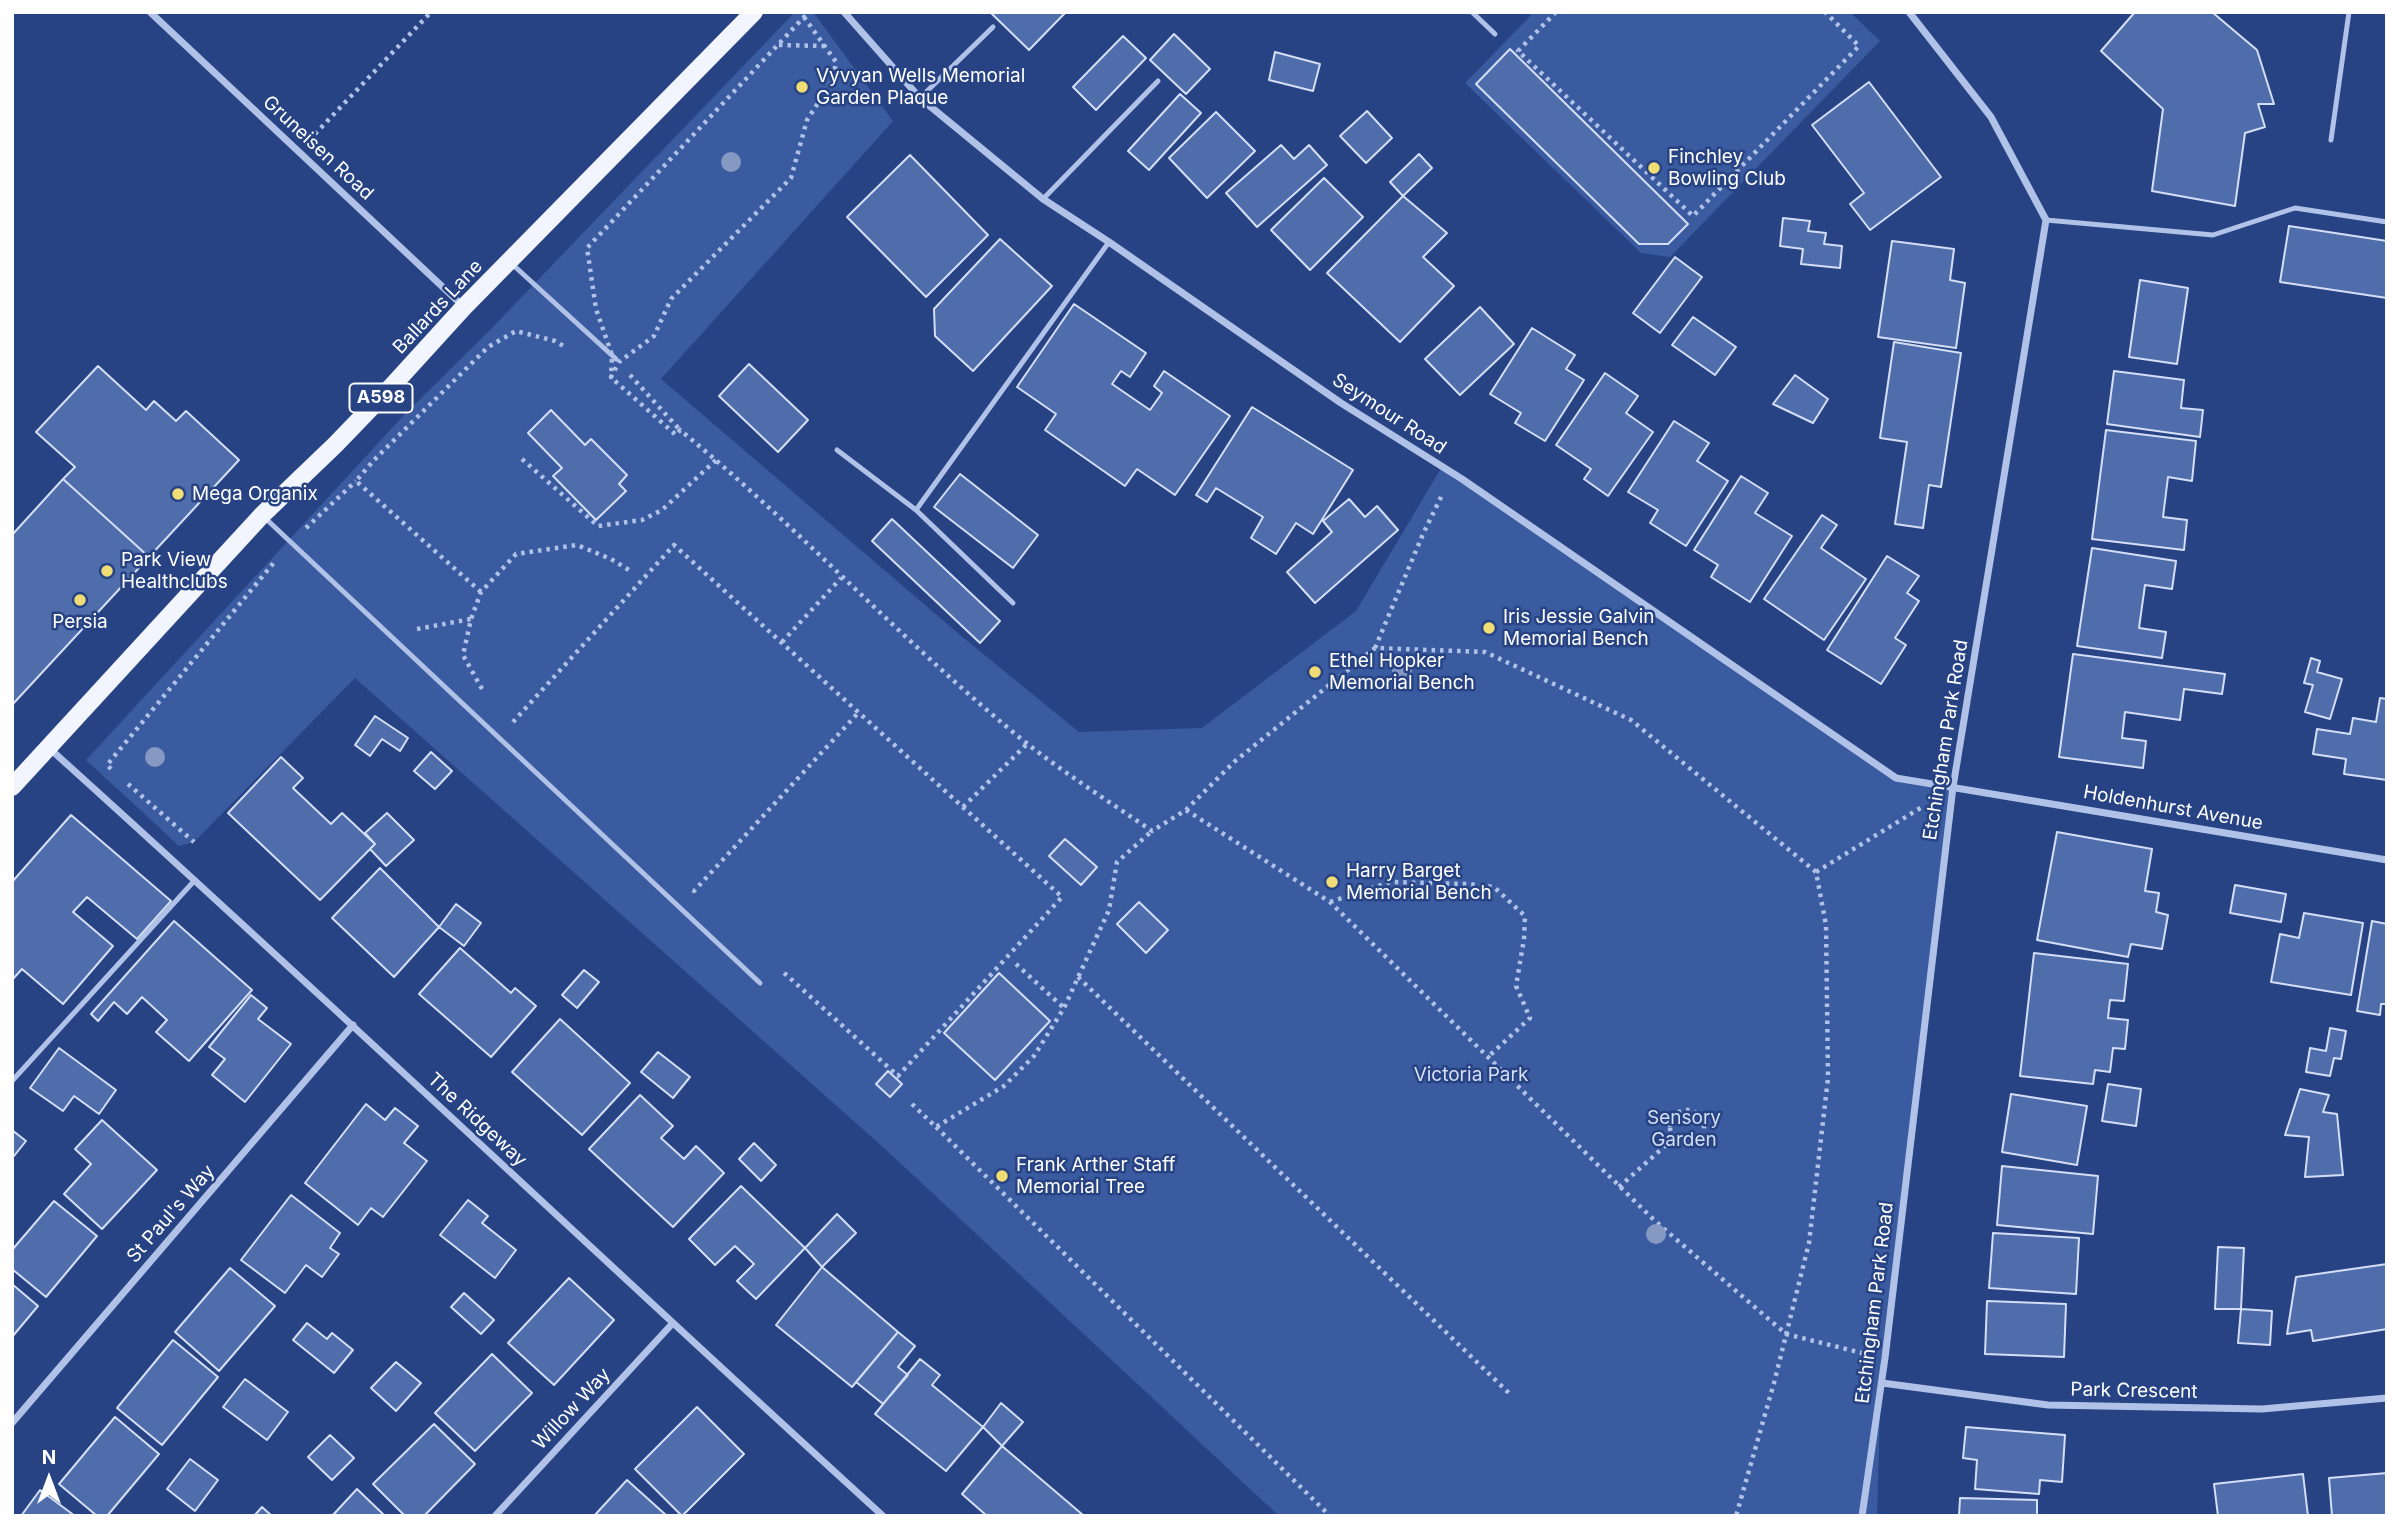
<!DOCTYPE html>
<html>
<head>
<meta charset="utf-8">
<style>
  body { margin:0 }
  #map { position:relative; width:2399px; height:1528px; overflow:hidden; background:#274384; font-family:Inter,sans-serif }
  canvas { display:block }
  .frame { position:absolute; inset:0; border:14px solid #fff; pointer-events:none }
  .north { position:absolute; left:14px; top:1444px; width:70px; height:70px; -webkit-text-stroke:5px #274384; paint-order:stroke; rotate:0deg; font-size:19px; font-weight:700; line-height:28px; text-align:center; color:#fff }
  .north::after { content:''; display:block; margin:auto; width:24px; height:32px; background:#fff; clip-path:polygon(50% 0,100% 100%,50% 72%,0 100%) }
</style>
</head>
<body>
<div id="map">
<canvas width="2399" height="1528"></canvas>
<div class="frame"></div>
<div class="north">N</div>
</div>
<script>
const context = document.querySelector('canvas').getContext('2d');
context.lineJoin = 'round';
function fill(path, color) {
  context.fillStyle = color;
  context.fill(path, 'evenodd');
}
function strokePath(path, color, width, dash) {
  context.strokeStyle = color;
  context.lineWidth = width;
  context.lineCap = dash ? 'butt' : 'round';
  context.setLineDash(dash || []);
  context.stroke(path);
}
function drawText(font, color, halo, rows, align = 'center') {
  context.font = font + ' Inter,sans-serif';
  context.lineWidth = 5;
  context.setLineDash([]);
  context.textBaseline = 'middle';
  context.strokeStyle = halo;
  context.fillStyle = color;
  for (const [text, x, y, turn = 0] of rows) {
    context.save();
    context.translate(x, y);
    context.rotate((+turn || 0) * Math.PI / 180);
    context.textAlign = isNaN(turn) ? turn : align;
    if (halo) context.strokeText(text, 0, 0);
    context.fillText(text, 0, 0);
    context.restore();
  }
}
const green = new Path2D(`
  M795,12H813L893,121L661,379L960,635L1079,732L1202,728L1356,611L1443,465L1900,781L1950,789L1881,1376L1877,1516H1279L884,1148L355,678L194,842L179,846L86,760L405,414L490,330Z
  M1534,12H1850L1880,41L1670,257L1641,253L1465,83Z`);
const building = new Path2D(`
  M990,12H1066L1029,50Z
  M2135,12H2212L2257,50L2274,104H2258L2265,127L2245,133L2235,206L2152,191L2163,109L2101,51Z
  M1174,34L1210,69L1186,94L1150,60Z
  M1123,36L1146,58L1096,110L1073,87Z
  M1510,49L1688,224L1668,244H1639L1476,84Z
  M1275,52L1320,64L1313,91L1269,80Z
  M1869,82L1941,177L1870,230L1850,204L1864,193L1812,125Z
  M1180,94L1201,113L1149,170L1128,151Z
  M1367,111L1392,138L1366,163L1340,136Z
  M1216,112L1255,151L1207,198L1169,158Z
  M1281,145L1294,159L1309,145L1327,165L1257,227L1226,193Z
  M1419,154L1432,168L1403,196L1390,182Z
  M910,155L988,235L926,297L847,217Z
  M1324,178L1363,217L1310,270L1271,230Z
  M1403,196L1447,233L1423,257L1454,286L1400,342L1327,273Z
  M1783,218L1810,221L1808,231L1826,233L1824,244L1842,246L1840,268L1801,264L1803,249L1780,246Z
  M2289,226L2387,241V298L2280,282Z
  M1000,239L1052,286L973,371L935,336L934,309Z
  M1892,241L1954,249L1950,280L1965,283L1956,348L1878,337Z
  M1675,257L1702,277L1660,333L1633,313Z
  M2140,280L2188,288L2177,364L2129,357Z
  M1074,304L1146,353L1130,377L1121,371L1112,384L1150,410L1162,393L1154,386L1164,371L1230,416L1175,495L1137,469L1125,486L1045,430L1056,414L1017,387Z
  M1480,307L1514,344L1460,395L1425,359Z
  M1693,317L1736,347L1715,375L1672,345Z
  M1532,328L1575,355L1566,369L1584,380L1545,441L1515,423L1521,413L1490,394Z
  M1894,342L1961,353L1941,487L1929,485L1923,528L1895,524L1907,442L1880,438Z
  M749,364L808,420L778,452L719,396Z
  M98,366L146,410L154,401L176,421L186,411L239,460L149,557L63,479L75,467L36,432Z
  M2114,371L2184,380L2181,408L2203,410L2200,437L2107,424Z
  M1605,373L1638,396L1626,413L1653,432L1608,496L1584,479L1591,469L1556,445Z
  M1795,375L1828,399L1813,423L1773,404Z
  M1252,407L1353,470L1313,534L1296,523L1276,554L1251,538L1263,517L1216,488L1207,502L1196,495Z
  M551,410L585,445L591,439L627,475L619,484L626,491L596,520L553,476L562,468L528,433Z
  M1674,421L1709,443L1697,461L1728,481L1686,546L1650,523L1658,510L1628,492Z
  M2106,430L2196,441L2192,481L2168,477L2163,517L2187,520L2184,550L2092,539Z
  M960,474L1038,535L1013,568L934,507Z
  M1741,476L1768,493L1755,513L1792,536L1750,602L1711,577L1718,565L1694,550Z
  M63,479L149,557L12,705V535Z
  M1349,499L1365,517L1377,506L1398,530L1315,603L1287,572L1332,532L1323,521Z
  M1822,515L1837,525L1821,548L1866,579L1824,640L1764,599Z
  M892,519L1000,621L980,643L872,541Z
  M2092,548L2176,561L2172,589L2145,585L2139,628L2166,632L2162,658L2077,646Z
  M1887,556L1919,576L1907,593L1919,601L1895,638L1906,645L1881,684L1827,650Z
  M2073,654L2225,674L2222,694L2184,689L2180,720L2125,712L2122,738L2146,741L2143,768L2059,757Z
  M2311,658L2320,661L2317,672L2342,679L2330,719L2305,712L2313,685L2304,683Z
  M2380,698L2387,699V780L2344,774L2346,759L2313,754L2317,729L2350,734L2353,718L2376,722Z
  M375,716L408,738L400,751L382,739L370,756L355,745Z
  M431,752L452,771L435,789L414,771Z
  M281,757L303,778L293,788L331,824L342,813L375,844L320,900L228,813Z
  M387,813L414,840L386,866L370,849L375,844L365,833Z
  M71,815L171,901L137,939L87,897L73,912L113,946L63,1004L22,969L12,980V882Z
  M2057,832L2152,849L2145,891L2159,893L2156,912L2168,915L2162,949L2131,944L2128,957L2037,940Z
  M1065,839L1097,867L1081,885L1049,856Z
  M380,868L439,927L394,977L332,918Z
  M2235,885L2286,894L2281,922L2230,913Z
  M1139,902L1168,930L1146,953L1117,924Z
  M456,904L481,923L464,946L439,927Z
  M2304,913L2363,923L2351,995L2271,982L2280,934L2299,938Z
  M174,921L252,990L189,1061L156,1032L167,1020L142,997L127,1014L114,1002L98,1021L91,1014Z
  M2372,921L2387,924V1004H2381L2380,1015L2357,1011Z
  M460,948L511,993L515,988L536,1006L491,1057L419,994Z
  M2034,953L2128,964L2124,1001L2110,1000L2108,1018L2128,1020L2125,1049L2113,1048L2110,1072L2095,1070L2093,1084L2020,1076Z
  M584,970L599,982L577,1008L562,995Z
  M999,973L1050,1021L995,1080L944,1033Z
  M251,995L267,1008L258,1019L291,1044L245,1102L212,1075L225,1059L209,1047Z
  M560,1019L630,1083L582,1135L512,1072Z
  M2330,1028L2346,1031L2341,1059L2334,1058L2330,1076L2306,1072L2310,1048L2326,1051Z
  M59,1048L116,1090L99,1114L74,1096L63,1111L30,1088Z
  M658,1052L690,1077L673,1098L641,1072Z
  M888,1071L902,1084L890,1097L876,1084Z
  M2108,1084L2141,1089L2136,1126L2102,1121Z
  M2300,1089L2329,1095L2323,1112L2337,1114L2343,1175L2305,1177L2309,1137L2285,1135Z
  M2011,1094L2087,1106L2077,1165L2002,1152Z
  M640,1095L673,1126L661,1138L684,1159L696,1146L724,1173L673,1227L589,1149Z
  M366,1104L385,1120L395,1108L418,1126L404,1143L427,1161L383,1217L371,1208L358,1225L305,1183Z
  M102,1120L157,1170L102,1229L64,1194L91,1164L75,1149Z
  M12,1130L26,1141L14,1156L12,1154Z
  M754,1143L776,1165L761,1181L739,1159Z
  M2002,1166L2098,1176L2093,1234L1997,1225Z
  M741,1186L805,1248L756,1299L737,1281L754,1264L735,1246L715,1265L689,1239Z
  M291,1195L340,1233L330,1248L339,1254L322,1277L306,1265L285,1293L241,1260Z
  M468,1200L488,1216L482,1223L516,1250L495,1278L440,1235Z
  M54,1201L97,1236L46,1297L12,1269V1250Z
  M837,1214L856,1233L822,1267L805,1248Z
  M1993,1233L2079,1238L2076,1294L1989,1288Z
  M2218,1247L2244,1248L2241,1309H2215Z
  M2387,1264V1329L2313,1341L2311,1330L2287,1334L2296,1277Z
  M822,1267L898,1332L852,1387L776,1325Z
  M230,1268L275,1306L219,1371L175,1332Z
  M569,1278L614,1320L554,1385L508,1343Z
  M12,1284L38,1306L12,1337Z
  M464,1293L494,1320L481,1334L451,1307Z
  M1987,1301L2066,1304L2064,1357L1985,1354Z
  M2241,1309L2272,1311L2270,1345L2238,1343Z
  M307,1323L327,1339L332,1333L353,1350L334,1373L293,1340Z
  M898,1332L915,1346L898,1367L908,1375L883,1404L856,1382Z
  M173,1340L218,1377L162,1445L117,1408Z
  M492,1354L532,1393L475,1451L435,1413Z
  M920,1359L940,1375L932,1385L983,1427L946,1471L875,1414Z
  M396,1362L421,1383L396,1411L371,1388Z
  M245,1379L288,1412L267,1440L223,1407Z
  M1001,1403L1023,1422L1002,1446L983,1427Z
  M697,1407L744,1454L682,1516L635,1469Z
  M115,1417L159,1454L107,1516H97L59,1484Z
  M434,1424L475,1464L424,1516H405L373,1484Z
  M1966,1427L2065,1435L2062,1482L2040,1480L2039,1494L1975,1489L1977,1460L1963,1458Z
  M330,1435L354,1458L332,1480L308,1457Z
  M1002,1446L1083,1515L1082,1516H987L962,1494Z
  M190,1459L218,1480L195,1511L167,1489Z
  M2387,1473V1516H2332L2329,1478Z
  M2303,1474L2308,1516H2218L2214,1484Z
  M627,1480L667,1516H594Z
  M357,1489L385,1516H332Z
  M40,1490L75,1516H21Z
  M1960,1498L2037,1500V1516H1959Z
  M262,1507L272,1516H254Z`);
const path = new Path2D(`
  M1556,12L1518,51L1693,216L1859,46L1825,12
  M804,17L836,62L833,80L807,120L791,178L671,299L654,336L619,362L611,377L612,355L596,309L587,248Z
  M779,45L825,46
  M315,134L431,12
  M630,375L680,430
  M615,381L676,435L680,430C801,529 907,647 1030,746C1069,776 1111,803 1152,831L1186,810L1234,762L1375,648L1485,652L1631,720L1816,872L1826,925L1828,1078L1809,1243L1774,1383L1736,1516
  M522,459L598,526L642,520L662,510L716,460
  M306,528L356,481
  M481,592L356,481L374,460L488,347L516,331L555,341L567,348
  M417,629L471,619
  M782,642L841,578
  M1375,648L1423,534L1442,495
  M482,689L463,655L471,619L481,592L516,554L577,545L611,559L629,570
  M513,722L674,545L1062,897L898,1076L781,970
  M111,769L107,765L276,560
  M128,784L194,842
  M963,807L1027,744
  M1186,810L1330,902L1655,1221L1786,1334L1862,1353
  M1816,872L1922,807
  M693,890L694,891L859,712
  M1330,902L1390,882L1468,884L1494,887L1525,916L1524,939L1516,986L1530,1018L1488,1057
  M1016,964L1064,1008
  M1078,977L1512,1396
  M912,1104L936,1127L1004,1086L1034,1056L1064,1008L1109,910L1117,862L1152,831
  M1670 1127a17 17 0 1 1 34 0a17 17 0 1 1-34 0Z
  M936,1127L1330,1516
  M1619,1187L1674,1138`);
const service = new Path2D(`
  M1472,12L1495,34
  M920,98L993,27
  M2331,140L2349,12
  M1043,199L1158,81
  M2046,220L2213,235L2295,208L2387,222
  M512,264L616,359
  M837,450L916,510
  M264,517L760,983
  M1013,603L916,510L1109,242
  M12,1081L195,880`);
const minor = new Path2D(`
  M150,12L464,307
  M844,12L920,98L1043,199L1109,242L1341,403L1462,479L1896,778L2387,860
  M49,748C330,1001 603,1261 883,1516
  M1882,1383L2048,1405L2262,1409L2387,1398
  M12,1423L353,1025
  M495,1516L672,1324
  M1862,1516L1885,1358L1953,787L2046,220L1991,117L1909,12`);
const primary = new Path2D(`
  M12,787L262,515L335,445L392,386L464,307L754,12`);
const trees = [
  [731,162],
  [1402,671],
  [155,757],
  [1656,1234]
];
const markers = [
  [802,87,7,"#f0dd76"],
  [1654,168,7,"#f0dd76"],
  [178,494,7,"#f0dd76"],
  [107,571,7,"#f0dd76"],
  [80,600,7,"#f0dd76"],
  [1489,628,7,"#f0dd76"],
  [1315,672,7,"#f0dd76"],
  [1332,882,7,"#f0dd76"],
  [1002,1176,7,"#f0dd76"]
];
const shields = [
  [381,398,63]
];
const shieldNames = [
  ["A598",381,398]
];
const poiNames = [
  ["Vyvyan Wells Memorial",816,76],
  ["Garden Plaque",816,98],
  ["Finchley",1668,157],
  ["Bowling Club",1668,179],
  ["Mega Organix",192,494],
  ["Park View",121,560],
  ["Healthclubs",121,582],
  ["Iris Jessie Galvin",1503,617],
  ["Memorial Bench",1503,639],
  ["Persia",80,622,"center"],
  ["Ethel Hopker",1329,661],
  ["Memorial Bench",1329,683],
  ["Harry Barget",1346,871],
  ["Memorial Bench",1346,893],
  ["Frank Arther Staff",1016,1165],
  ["Memorial Tree",1016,1187]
];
const streetNames = [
  ["Gruneisen Road",318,148,43],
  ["Ballards Lane",438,307,-47],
  ["Seymour Road",1389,414,33],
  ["Etchingham Park Road",1946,740,-81],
  ["Holdenhurst Avenue",2173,808,10],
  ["The Ridgeway",477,1120,43],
  ["St Paul's Way",171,1214,-49],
  ["Etchingham Park Road",1875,1303,-83],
  ["Park Crescent",2134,1391,1],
  ["Willow Way",572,1409,-47]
];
const parkNames = [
  ["Victoria Park",1471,1075],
  ["Sensory",1684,1118],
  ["Garden",1684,1140]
];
fill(green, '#3b5ba0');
fill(building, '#4f6cab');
strokePath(building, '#d4dff6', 2);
strokePath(path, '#b0c2e7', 4.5, [3.5, 5]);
strokePath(service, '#b0c2e7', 5);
strokePath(minor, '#b0c2e7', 7);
strokePath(primary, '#f2f5fe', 18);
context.fillStyle = '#8699c3';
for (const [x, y] of trees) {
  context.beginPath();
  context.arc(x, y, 10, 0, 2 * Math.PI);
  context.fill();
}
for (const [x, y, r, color] of markers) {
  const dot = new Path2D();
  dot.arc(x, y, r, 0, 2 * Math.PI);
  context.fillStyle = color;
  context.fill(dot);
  strokePath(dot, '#274384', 2.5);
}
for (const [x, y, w] of shields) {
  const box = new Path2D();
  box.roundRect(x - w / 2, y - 14.5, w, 29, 5);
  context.fillStyle = '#274384';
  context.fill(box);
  strokePath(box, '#fff', 2);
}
drawText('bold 18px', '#fff', null, shieldNames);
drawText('19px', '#fff', '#274384', poiNames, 'left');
drawText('19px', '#fff', '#274384', streetNames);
drawText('19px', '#d4dff6', '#274384', parkNames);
</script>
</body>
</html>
